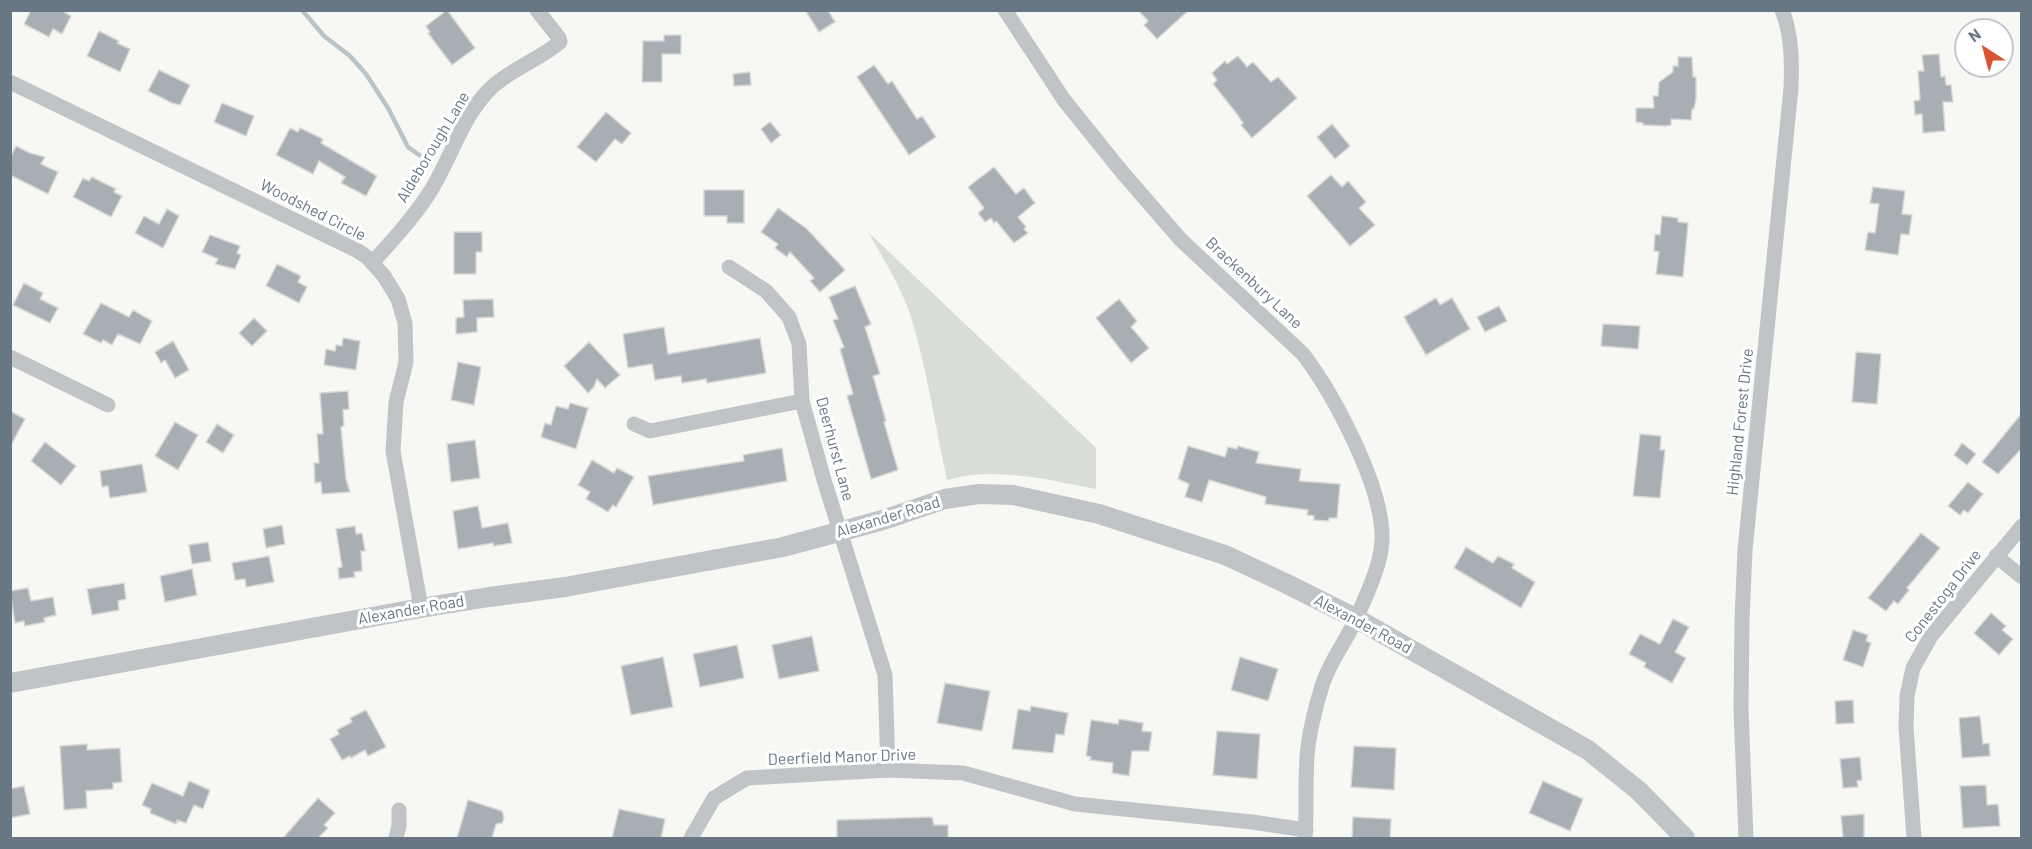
<!DOCTYPE html>
<html>
<head>
<meta charset="utf-8">
<style>
  body { margin:0 }
  #map { position:relative; width:2032px; height:849px; overflow:hidden; background:#f7f7f4; font-family:Barlow,sans-serif }
  canvas { display:block }
  .frame { position:absolute; inset:0; border:12px solid #687783; pointer-events:none }
  .north { position:absolute; left:1954px; top:18px; width:60px; height:60px; box-sizing:border-box; background:#fff; border:2px solid #c3c9cd; border-radius:50%; rotate:324deg; font-size:16px; font-weight:700; line-height:24px; text-align:center; color:#687783 }
  .north::after { content:''; display:block; margin:auto; width:21px; height:27px; background:#d75533; clip-path:polygon(50% 0,100% 100%,50% 72%,0 100%) }
</style>
</head>
<body>
<div id="map">
<canvas width="2032" height="849"></canvas>
<div class="frame"></div>
<div class="north">N</div>
</div>
<script>
const context = document.querySelector('canvas').getContext('2d');
context.lineJoin = 'round';
function fill(path, color) {
  context.fillStyle = color;
  context.fill(path, 'evenodd');
}
function strokePath(path, color, width, dash) {
  context.strokeStyle = color;
  context.lineWidth = width;
  context.lineCap = dash ? 'butt' : 'round';
  context.setLineDash(dash || []);
  context.stroke(path);
}
function drawText(font, color, halo, rows, align = 'center') {
  context.font = font + ' Barlow,sans-serif';
  context.lineWidth = 6;
  context.setLineDash([]);
  context.textBaseline = 'middle';
  context.strokeStyle = halo;
  context.fillStyle = color;
  for (const [text, x, y, turn = 0] of rows) {
    context.save();
    context.translate(x, y);
    context.rotate((+turn || 0) * Math.PI / 180);
    context.textAlign = isNaN(turn) ? turn : align;
    if (halo) context.strokeText(text, 0, 0);
    context.fillText(text, 0, 0);
    context.restore();
  }
}
const green = new Path2D(`
  M868,232L1096,448V489C1048,480 996,466 947,480C935,426 927,367 910,314C900,285 883,258 868,232Z`);
const stream = new Path2D(`
  M302,10L324,36L350,56L366,74L388,108L408,147L422,157`);
const building = new Path2D(`
  M31,10H61L71,16L62,34L53,29L49,37L24,24Z
  M447,10L475,48L452,65L428,33L430,32L426,26Z
  M805,10H828L835,22L819,32Z
  M1138,10H1189L1157,39L1144,25L1148,21Z
  M99,31L119,41L117,43L130,49L120,72L87,56Z
  M664,35H681V54H662V82H642L643,41H664Z
  M1939,54L1941,77L1945,76L1946,85H1951L1953,102H1943L1945,131L1923,133L1922,114L1915,115L1914,101L1920,100L1918,71H1924L1922,55Z
  M1238,56L1247,67L1253,62L1271,82L1278,77L1297,98L1252,138L1241,125L1243,123L1237,114L1213,84L1217,80L1212,73L1225,61L1227,64Z
  M1678,57H1692L1693,77H1696V98L1694,109H1692L1691,120L1671,119V125L1666,126L1643,125V123L1636,122V108H1654L1653,96H1658L1659,82L1673,72V66H1678Z
  M874,65L888,84L892,81L917,119L922,116L936,137L909,155L857,77Z
  M159,70L190,85L180,105L172,103L148,91Z
  M750,72L751,85L734,86L733,74Z
  M222,103L254,116L246,136L214,122Z
  M606,112L631,133L622,144L615,139L596,162L577,147Z
  M770,122L781,135L771,143L761,129Z
  M1332,124L1350,146L1335,159L1317,137Z
  M290,128L298,132L300,128L323,139L321,143L377,176L366,196L341,183L345,177L319,161L313,174L276,155Z
  M16,146L30,153L45,157L41,164L58,172L48,194L10,175V158Z
  M994,167L1016,194L1024,188L1035,203L1018,217L1026,227L1024,229L1028,233L1014,243L996,221L994,223L991,218L985,222L978,213L984,208L968,187Z
  M1331,175L1342,187L1348,181L1366,202L1359,208L1375,225L1350,246L1307,196Z
  M92,177L116,189L114,192L122,196L111,217L73,197L83,178L89,181Z
  M1873,187L1905,191L1902,214L1912,215L1909,235L1901,234L1898,255L1865,250L1868,232L1875,233L1879,204L1870,203Z
  M704,190H744V223H727V216H704Z
  M778,208L807,229L845,270L820,292L810,281L814,278L790,252L787,257L775,248L778,244L761,232Z
  M167,209L179,216L163,248L135,233L144,216L159,224Z
  M1662,216L1678,218V222L1688,223L1683,277L1656,274L1659,252L1654,251L1655,234L1660,235Z
  M454,232H482V252H476V274H454Z
  M210,235L240,246L237,253L241,255L235,269L215,264L218,259L202,252Z
  M277,264L301,276L298,282L307,287L299,303L266,286Z
  M24,283L43,293L40,299L58,308L50,323L13,305Z
  M855,286L871,324L865,327L880,374L873,376L886,421L884,422L898,470L871,479L847,396L853,394L840,349L844,347L833,320L838,319L829,297Z
  M1436,298L1440,305L1452,298L1470,329L1426,355L1404,317Z
  M493,299L494,317L477,318V332L456,334V318L464,317L463,300Z
  M1119,299L1137,321L1131,327L1149,348L1131,363L1096,318Z
  M101,303L129,317L133,310L152,321L140,344L118,334L112,345L103,340L101,343L83,334Z
  M1499,306L1507,321L1485,332L1477,317Z
  M254,318L267,331L252,346L239,333Z
  M1603,324L1640,326L1638,349L1601,346Z
  M664,327L668,354L760,338L766,373L707,383L706,379L682,383L681,376L655,380L652,364L628,368L623,334Z
  M343,338L360,341L356,370L324,365L326,349L335,351L336,345L342,346Z
  M173,341L189,370L175,378L165,360L161,363L155,352Z
  M589,342L620,375L605,388L597,379L594,387L588,393L564,366Z
  M1856,352L1881,354L1877,404L1852,402Z
  M458,362L481,367L474,405L451,400Z
  M348,391L349,409L343,410L344,426L341,427L346,479L350,492L322,494L321,482L315,483L314,463H319L317,434H323L320,393Z
  M570,403L588,408L576,449L541,437L545,423L551,425L556,406L568,409Z
  M10,411L25,419L10,447Z
  M2022,413V448L1998,474L1982,462Z
  M175,422L198,435L178,470L155,456Z
  M217,424L234,435L223,453L206,442Z
  M1640,434L1661,436L1660,450H1665L1660,498L1633,496Z
  M475,440L480,478L451,482L447,444Z
  M45,442L76,466L61,485L31,461Z
  M1962,443L1976,454L1967,465L1954,455Z
  M1188,446L1225,457L1228,447L1237,449L1238,446L1259,452L1256,463L1301,469L1299,481L1340,484L1337,518H1329V521L1314,520V516L1307,515L1308,510L1265,504L1266,497L1209,480L1202,502L1185,497L1189,484L1178,479Z
  M782,448L787,481L653,505L648,476L744,461L743,455Z
  M592,460L614,473L617,468L634,477L616,507L613,505L608,512L586,499L590,492L578,485Z
  M142,464L147,492L110,498L108,486L102,487L100,471Z
  M1968,482L1983,494L1968,513L1964,510L1960,515L1948,506Z
  M478,506L482,528L508,523L512,543L494,546L493,543L458,549L453,511Z
  M282,525L285,544L266,548L263,529Z
  M355,526L356,534L362,533L365,551H361L362,571L354,572L355,577L339,579L338,568L342,567L336,529Z
  M1921,533L1940,548L1907,588L1909,590L1898,604L1894,601L1886,611L1868,598Z
  M208,542L211,561L192,564L189,545Z
  M1466,547L1493,563L1498,556L1514,564L1512,568L1535,582L1521,608L1454,568Z
  M269,556L274,582L246,587L245,579L235,580L232,563Z
  M192,569L197,595L165,602L160,576Z
  M124,583L126,599L118,601L119,610L92,615L87,589Z
  M28,588L31,601L53,597L56,615L44,618L45,622L25,626L24,621L15,623L10,591Z
  M1991,613L2006,626L2002,630L2013,639L1999,655L1974,633Z
  M1673,619L1689,627L1675,652L1686,658L1672,683L1644,667L1646,663L1629,654L1640,634L1660,644Z
  M1853,630L1868,635L1866,641L1871,643L1863,667L1843,660Z
  M812,636L819,671L779,679L772,645Z
  M737,645L744,678L700,687L693,654Z
  M663,657L673,707L631,715L621,666Z
  M1240,657L1278,669L1268,701L1231,690Z
  M945,683L990,691L982,731L937,723Z
  M1853,700L1854,723L1836,724L1835,701Z
  M1031,706L1068,713L1064,735L1056,734L1053,753L1012,749L1018,709L1030,711Z
  M366,710L386,747L368,756L365,750L351,758L350,756L342,760L330,739L339,734L337,730L352,722L350,718Z
  M1980,716L1983,744L1989,743L1990,756L1962,758L1959,718Z
  M1119,719L1143,723L1142,731L1152,732L1149,751H1132L1129,776L1112,773L1113,763L1090,760L1091,757L1086,756L1091,720L1118,724Z
  M1217,731L1260,734L1257,779L1213,775Z
  M87,744V750L120,748L122,782L113,783V789L86,791L87,808L64,810L60,746Z
  M1354,746L1396,748L1394,790L1351,787Z
  M1860,757L1862,780L1857,781L1858,787L1843,788L1840,759Z
  M189,781L210,790L203,809L194,805L186,823L177,820L176,824L150,813L151,809L142,805L152,783L183,796Z
  M1543,781L1583,799L1570,831L1529,813Z
  M1986,785L1987,805L1998,804L2000,826L1963,828L1960,786Z
  M24,786L30,814L10,818V789Z
  M318,798L335,813L324,825L328,828L318,838H283Z
  M468,800L502,811L504,818L502,823L496,824L492,838H457Z
  M619,809L665,819L661,838H612Z
  M1864,814V838H1843L1841,816Z
  M932,817L934,825H948V838H837V820Z
  M1353,817L1391,819L1390,838H1352Z`);
const minor = new Path2D(`
  M1005,10L1064,100L1122,172L1181,240L1303,354C1334,395 1384,488 1382,540C1381,566 1367,593 1357,617C1347,640 1329,662 1322,686C1316,705 1308,737 1307,757C1305,784 1307,811 1305,838
  M10,82L358,251L368,258L384,276L398,299L405,323L406,362L396,402L393,451L421,608
  M372,263C392,241 412,219 428,195C451,160 461,117 491,88C512,68 539,60 560,42L559,38L537,10
  M729,267L766,291L789,317L799,344L802,401L824,480L885,675L888,770
  M10,357L108,405
  M634,424L650,431L802,401
  M1996,556L2022,577
  M396,838L399,826V810
  M691,838L714,798L747,778L888,770L963,773L1075,804L1252,822L1306,830
  M1746,838L1741,709L1742,620L1745,550L1791,88C1792,62 1792,35 1782,10
  M1914,838L1906,727L1907,696L1913,668L1931,636L2022,526`);
const tertiary = new Path2D(`
  M10,683L421,608L489,597L565,587L783,547L883,520L945,499L979,494L1013,495L1099,514L1225,555L1285,583L1357,619L1588,750L1639,791L1685,838`);
const streetNames = [
  ["Aldeborough Lane",433,147,-59],
  ["Woodshed Circle",313,210,27],
  ["Brackenbury Lane",1254,283,43],
  ["Highland Forest Drive",1740,422,-84],
  ["Deerhurst Lane",835,449,75],
  ["Alexander Road",888,517,-17],
  ["Conestoga Drive",1943,596,-52],
  ["Alexander Road",411,610,-10],
  ["Alexander Road",1363,624,28],
  ["Deerfield Manor Drive",842,757,-2]
];
fill(green, '#d8ddd5');
strokePath(stream, '#b9c4c8', 4.5);
fill(building, '#a8afb4');
strokePath(building, '#d8d8d6', 1.5);
strokePath(minor, '#c0c4c7', 15);
strokePath(tertiary, '#c0c4c7', 20);
drawText('16px', '#687783', '#fff', streetNames);
</script>
</body>
</html>
